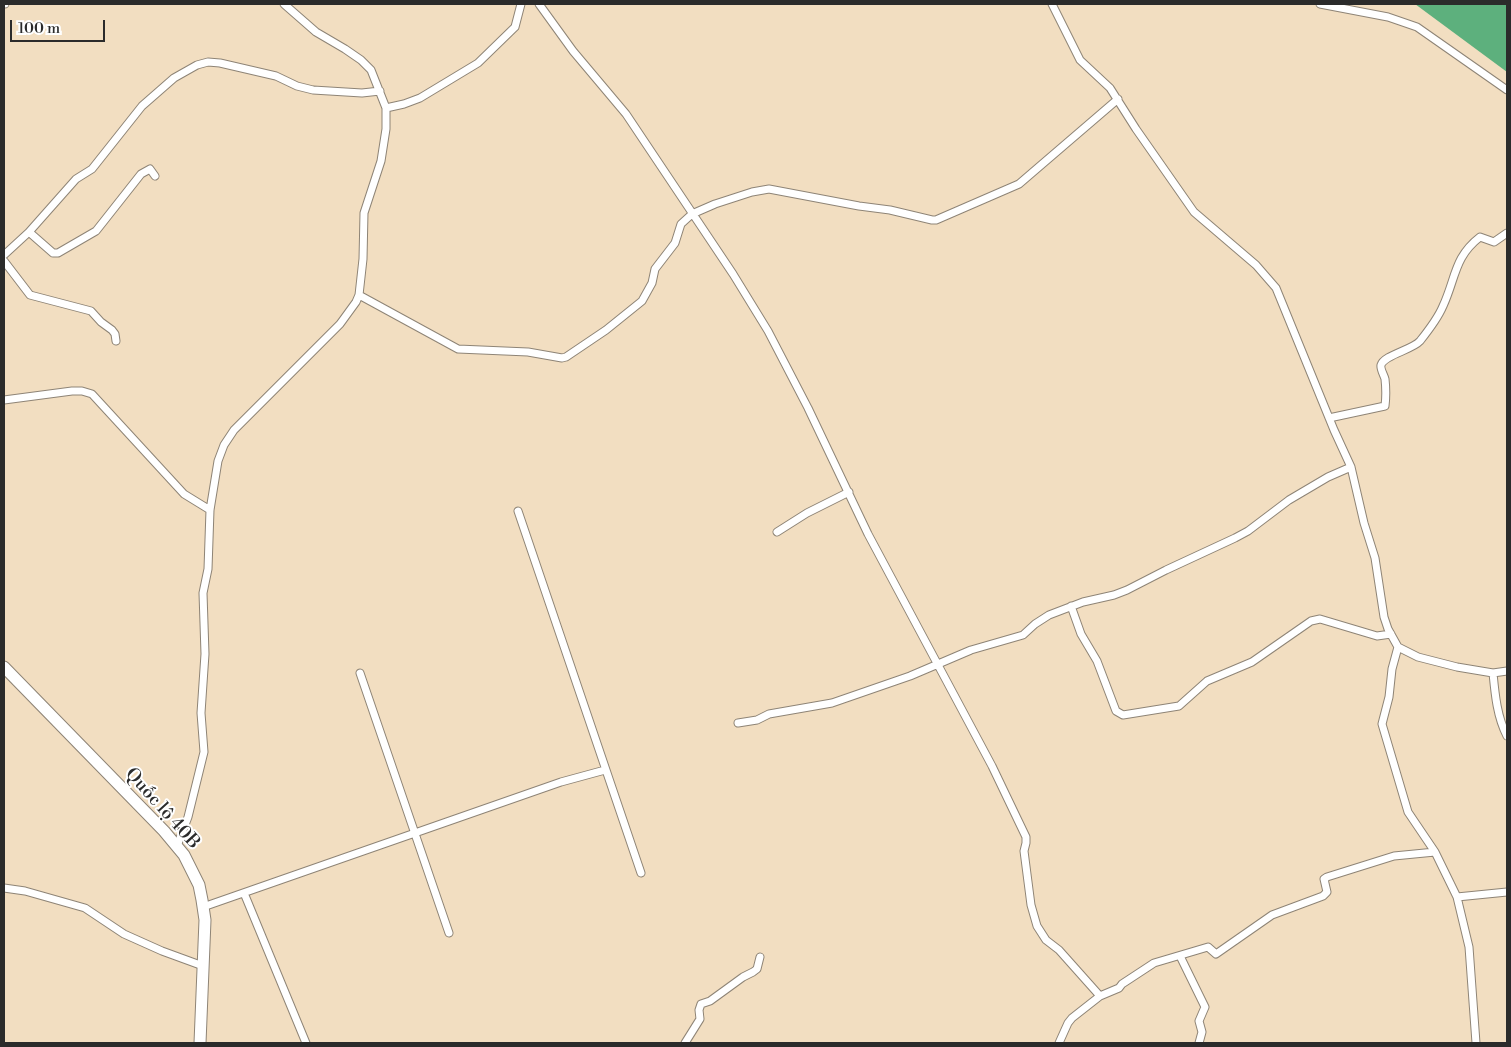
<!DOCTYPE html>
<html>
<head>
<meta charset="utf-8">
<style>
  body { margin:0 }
  #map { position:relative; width:1511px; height:1047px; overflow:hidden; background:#f2dec1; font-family:"Libre Bodoni",serif }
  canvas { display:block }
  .frame { position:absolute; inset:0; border:5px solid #2b2b2b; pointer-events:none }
  .scale { position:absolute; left:10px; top:20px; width:95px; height:22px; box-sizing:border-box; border:2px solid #2b2b2b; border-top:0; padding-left:6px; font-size:15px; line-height:18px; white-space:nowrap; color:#2b2b2b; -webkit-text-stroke:4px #fff; paint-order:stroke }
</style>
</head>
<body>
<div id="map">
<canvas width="1511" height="1047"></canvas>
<div class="frame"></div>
<div class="scale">100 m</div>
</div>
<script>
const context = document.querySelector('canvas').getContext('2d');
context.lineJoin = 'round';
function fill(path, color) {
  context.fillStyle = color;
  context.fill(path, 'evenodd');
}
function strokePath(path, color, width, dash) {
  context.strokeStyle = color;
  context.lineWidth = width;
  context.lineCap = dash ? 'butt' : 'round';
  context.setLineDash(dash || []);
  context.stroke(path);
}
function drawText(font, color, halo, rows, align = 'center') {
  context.font = font + ' "Libre Bodoni",serif';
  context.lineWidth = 4;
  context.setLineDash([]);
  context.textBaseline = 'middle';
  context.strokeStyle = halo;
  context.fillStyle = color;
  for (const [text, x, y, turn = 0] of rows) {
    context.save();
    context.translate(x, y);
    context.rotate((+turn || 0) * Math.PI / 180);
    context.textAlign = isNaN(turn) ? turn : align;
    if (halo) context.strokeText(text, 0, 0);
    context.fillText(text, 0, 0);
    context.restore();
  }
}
const forest = new Path2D(`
  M1415,4H1507V72Z`);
const minor = new Path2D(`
  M4,4H5
  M539,4L573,51L626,114L733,274L768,331L808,408L868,534L992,766L1026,837V843L1024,851L1031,905L1037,926L1046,940L1059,950L1100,996
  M1052,4L1080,60L1110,88L1136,129L1194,212L1256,265L1276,288L1334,430L1351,467L1364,523L1375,558L1384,617L1388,629L1398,647L1418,657L1457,667L1493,673L1507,671
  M1320,4L1388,17L1417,27L1507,90
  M386,108L404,104L420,98L478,63L515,27L521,4
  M29,232L53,253H58L96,231L141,174L150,169L155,176
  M4,255L29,232L76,179L92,169L142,106L174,78L197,65L208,62L220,63L276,76L297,86L313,90L362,93L380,91
  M4,261L30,295L91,311L101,322L112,330L115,334L116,341
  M359,295L458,349L528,352L562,358L566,357L606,330L642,301L652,283L655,269L675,243L681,224L692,214L715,204L752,192L769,189L859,206L890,210L932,220H936L1019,184L1118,99
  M4,400L72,391H82L92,394L184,494L210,510
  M1329,418L1385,406C1386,398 1386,388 1385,379C1384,375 1380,369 1381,365C1384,355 1412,350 1420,341C1428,331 1438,318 1443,306C1456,278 1454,257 1480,237L1494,242L1507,233
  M518,511L641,873
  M777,532L807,513L849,492
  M1071,606L1081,634L1097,661L1116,711L1123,715L1179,706L1207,681L1252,662L1311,621L1320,619L1377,636L1391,634
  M360,673L449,933
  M1493,673C1495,694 1497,717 1507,736
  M738,723L757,720L769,714L832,703L910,676L971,650L1023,635L1035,624L1049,615L1083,602L1114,595L1127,590L1166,570L1235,538L1248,531L1289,500L1328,477L1351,467
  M177,846L188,817L204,752L201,713L205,654L203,593L208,569L210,510L218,461L224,445L234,430L340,324L356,302L359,295L363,259L364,213L381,161L386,129V108L371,70L361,60L345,49L316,32L284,4
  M1435,852L1457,897L1469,947L1476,1043
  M4,888L25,891L85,908L124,934L162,951L203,966
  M244,893L306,1043
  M1457,897L1507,892
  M203,907L561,782L605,770
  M1180,956L1205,1007L1199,1021L1202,1032L1199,1043
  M685,1043L700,1019L699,1010L701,1004L710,1001L743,977L753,972L757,969L760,957
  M1059,1043L1068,1023L1072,1018L1100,996L1119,988L1122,984L1154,963L1208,947L1216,954L1272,915L1323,896L1327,892L1324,879L1327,877L1394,856L1435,852L1408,812L1382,724L1389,697L1392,669L1398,647`);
const trunk = new Path2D(`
  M4,667L164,831L184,855L199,885L202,900L205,920L200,1043`);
const streetNames = [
  ["Quốc lộ 40B",162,809,48]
];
fill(forest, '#5db07d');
strokePath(minor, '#8e8476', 9);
strokePath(trunk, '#8e8476', 13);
strokePath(minor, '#fff', 7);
strokePath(trunk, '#fff', 11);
drawText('18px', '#2b2b2b', '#fff', streetNames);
</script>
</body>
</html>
